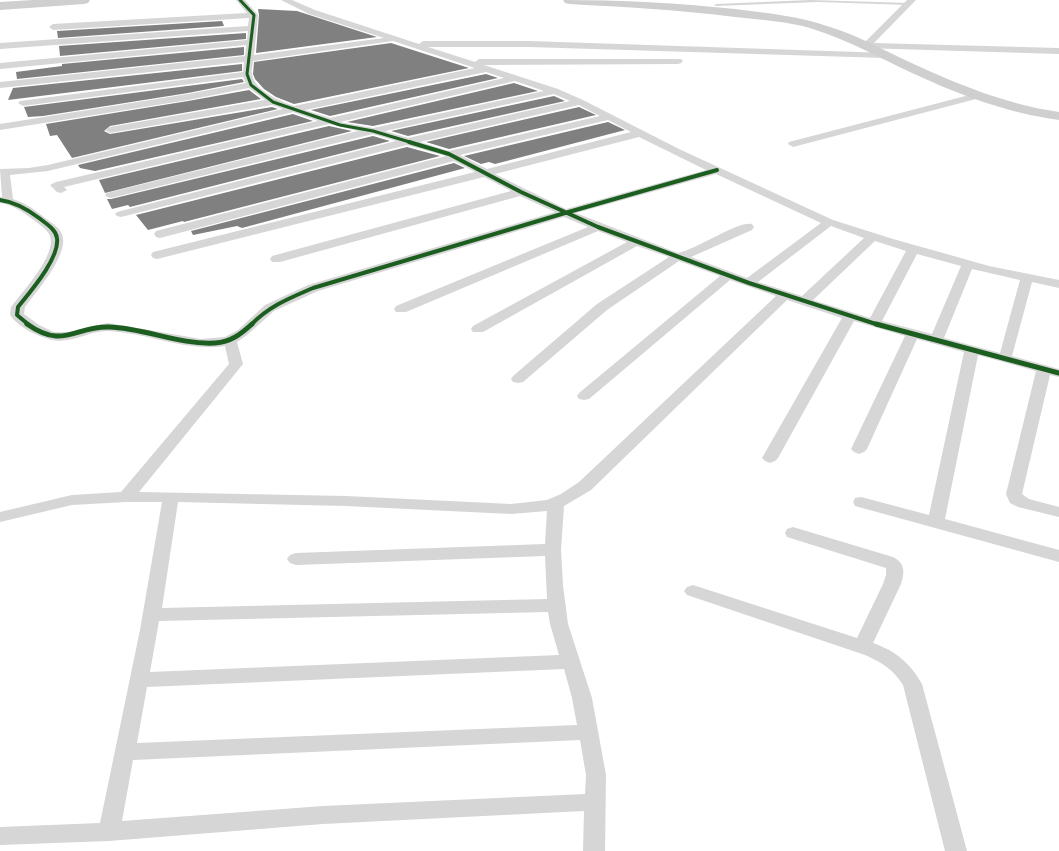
<!DOCTYPE html>
<html>
<head>
<meta charset="utf-8">
<style>
  body { margin:0 }
  canvas { display:block; background:#fff }
</style>
</head>
<body>
<canvas width="1059" height="851"></canvas>
<script>
const context = document.querySelector('canvas').getContext('2d');
context.lineJoin = 'round';
function fill(path, color) {
  context.fillStyle = color;
  context.fill(path, 'evenodd');
}
function strokePath(path, color, width, dash) {
  context.strokeStyle = color;
  context.lineWidth = width;
  context.lineCap = dash ? 'butt' : 'round';
  context.setLineDash(dash || []);
  context.stroke(path);
}
const building = new Path2D(`
  M258,9L297,11L377,37L256,53L259,15Z
  M222,21L224,26L58,38L57,31Z
  M246,33V39L60,56L59,46Z
  M391,43L469,68L294,104L276,97L264,89L255,79L253,74L254,62Z
  M244,47V55L17,79L16,72L62,66V64Z
  M242,64V71L8,100L13,88Z
  M486,74L498,78L330,116L311,110Z
  M242,79L244,82L188,93L43,116L28,117L24,107Z
  M514,83L538,91L373,126L347,122Z
  M249,90L261,99L110,126L104,131L110,134L272,107L278,109L72,158L57,135L50,136L46,124L188,101Z
  M554,96L565,101L408,136L391,131Z
  M579,107L596,115L449,149L426,142Z
  M293,114L313,121L95,171L80,168L78,165Z
  M608,122L625,130L495,164L489,162L481,164L464,156Z
  M329,126L352,131L105,193L99,180Z
  M373,136L390,141L130,207L128,205L112,209L107,199H111Z
  M407,147L440,156L184,222L183,221L148,230L136,215Z
  M454,163L465,168L242,228L237,226L193,235L191,231Z`);
const lane = new Path2D(`
  M810,0L909,3L911,4L909,5L818,2L716,6L714,5L716,4Z`);
const street = new Path2D(`
  M236,0H245L258,15L254,55L384,38L309,14L281,0H292L315,10L419,44L423,41H529L888,53L890,55L885,58L529,47H428L475,62L479,59H681L683,61L681,63L678,64L484,65L558,89L583,100L679,149L833,220L893,239L943,253L989,266L1059,280V288L1032,282L1012,356L1059,369V377L1050,375L1022,494L1029,499L1059,507V517L1018,507L1010,503L1006,494L1036,371L978,355L945,519L1059,550V562L855,506L853,502L855,498L861,497L929,515L964,352L917,339L867,449L864,452L859,454L854,452L851,449L905,336L854,321L778,458L775,461L770,463L765,461L762,458L842,318L787,300L591,490L564,506L561,550L563,585L568,624L592,698L606,775L605,851H583L584,811L323,824L109,841L0,845V827L100,823L140,630L162,502H126L72,505L0,522V512L72,495L121,492L229,364L225,346C186,352 148,333 109,331C90,330 72,344 52,340C37,336 19,328 10,315L11,307C22,292 57,255 50,236C48,230 40,225 35,221C24,213 14,205 0,203V197H2L0,169L29,168L48,165L283,109L272,105L110,133L105,130L110,127L265,100L249,88L188,100L0,130V124L188,94L246,83L243,77L23,106L18,103L20,101L243,72L244,62L0,88V82L245,56L246,45L0,69V63L247,40L248,31L0,49V43L248,26L249,18L53,30L49,27L53,24L247,13ZM393,41L475,68L294,106C281,101 254,91 252,74C251,70 253,65 253,61ZM486,72L504,78L330,118L305,110ZM515,81L544,91L373,128L340,122ZM554,94L570,101L408,138L385,131ZM579,105L600,116L449,151L420,142ZM293,112L318,121L56,182L50,185L57,192L61,193L67,190L64,187L329,124L358,131L107,193L105,195L107,197L111,198L373,134L396,141L117,212L115,214L117,216L121,217L407,145L446,156L156,231L154,234L156,237L160,238L454,161L475,172L153,252L151,255L153,258L157,259L484,177L511,191L272,256L270,259L272,262H280L520,196L555,212L308,285L265,305L238,330L225,337L201,339L108,323L68,332H54L39,325L24,314L25,307C36,292 66,258 63,238C62,229 52,223 45,218C35,210 26,203 13,199L10,175L48,171ZM608,120L631,132L487,169L460,155ZM639,137L706,170L566,209L495,174ZM716,174L821,223L747,278L691,257L752,230L754,227L752,224C737,221 698,249 678,253L576,213ZM564,217L588,227L396,306L394,309L396,312H406L598,231L627,242L473,326L471,329L473,332H483L637,246L669,257L597,304L513,376L511,379L513,382L518,383L523,382L607,310L679,261L720,276L579,393L577,396L579,399L584,400L589,399L730,280L776,296L579,482L561,494L547,500L511,504L346,496L139,492L243,364L237,342L247,335L274,311L318,291ZM831,226L864,238L802,296L758,282ZM875,241L906,251L870,318L813,300ZM917,254L961,266L932,334L882,321ZM972,269L1020,280L1000,353L944,338ZM178,502L346,506L511,514L547,511L545,544L296,553L290,555L287,559L290,563L296,565L545,556L547,599L162,608ZM548,612L550,624L559,655L150,672L159,621ZM564,669L572,698L577,725L137,743L147,687ZM580,740L586,775L585,794L323,806L122,821L133,760Z
  M907,0H916L874,43L1059,48V54L863,48L862,46L863,44Z
  M977,93L982,96L980,98L793,147L788,144L789,142Z
  M793,527L893,557C905,563 905,572 901,584L873,643C896,651 910,663 922,684L967,851H945L903,685C894,670 881,662 865,655L687,595L684,591L687,587L693,585L857,638L883,584L886,575V568L787,537L785,533L787,529Z`);
const secondary = new Path2D(`
  M33,0H90L88,3L84,4L0,10V2Z
  M563,0C621,0 678,3 735,9C767,13 799,16 830,27C856,35 880,48 905,60C955,83 1004,104 1059,112V120C1007,113 960,95 912,73C880,58 848,40 813,29C788,21 761,20 735,17C680,10 624,7 569,4L565,3Z`);
const cyclewayFar2 = new Path2D(`
  M240,0L254,15L247,74L251,85L273,102L340,125L373,131L413,143`);
const cyclewayFar1 = new Path2D(`
  M409,142L449,154L521,192L598,227L749,283L879,325
  M0,200C15,202 27,209 39,218C45,223 56,229 57,238C60,258 30,292 18,307L17,315L29,325
  M251,325C269,306 290,298 313,288L565,213L717,170`);
const cycleway = new Path2D(`
  M27,324C64,350 74,326 109,327C145,328 179,345 215,343C231,342 241,334 252,324
  M876,324L1059,373`);
fill(building, '#808080');
fill(lane, '#d6d6d6');
fill(street, '#d6d6d6');
fill(secondary, '#cfcfcf');
strokePath(cyclewayFar2, '#1b5e20', 3);
strokePath(cyclewayFar1, '#1b5e20', 4);
strokePath(cycleway, '#1b5e20', 5);
</script>
</body>
</html>
